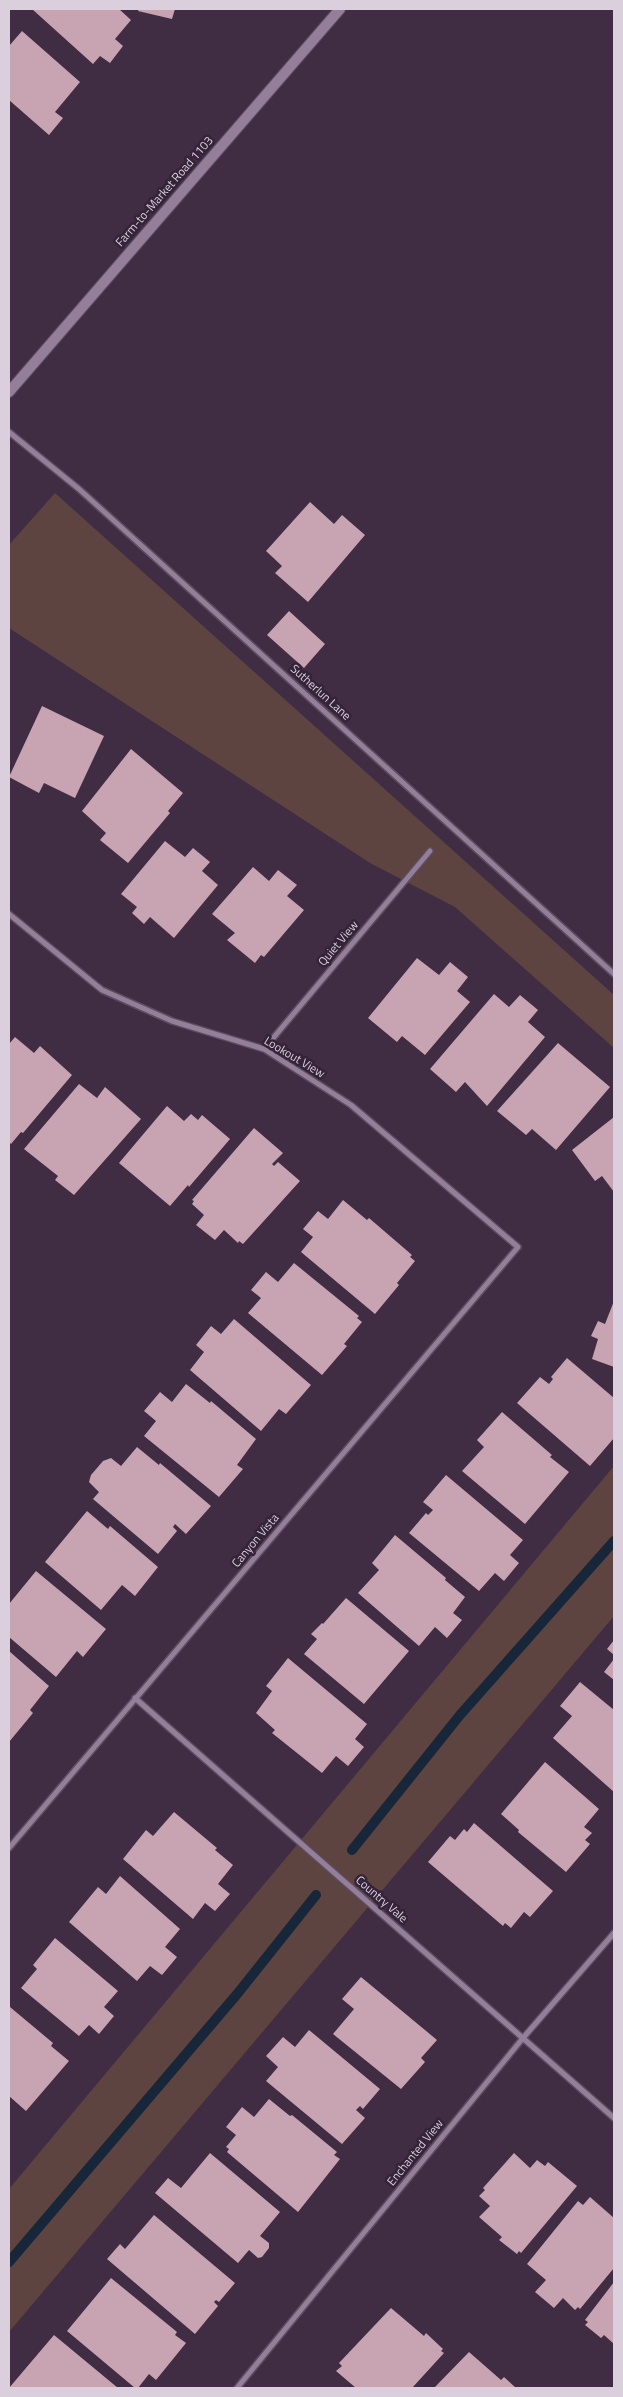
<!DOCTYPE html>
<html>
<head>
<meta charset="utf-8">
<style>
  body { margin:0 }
  #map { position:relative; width:623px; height:2397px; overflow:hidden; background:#402d44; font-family:"Titillium Web",sans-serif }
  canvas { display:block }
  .frame { position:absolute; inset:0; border:10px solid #dbcfde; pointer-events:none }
</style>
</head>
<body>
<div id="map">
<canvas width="623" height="2397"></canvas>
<div class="frame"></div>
</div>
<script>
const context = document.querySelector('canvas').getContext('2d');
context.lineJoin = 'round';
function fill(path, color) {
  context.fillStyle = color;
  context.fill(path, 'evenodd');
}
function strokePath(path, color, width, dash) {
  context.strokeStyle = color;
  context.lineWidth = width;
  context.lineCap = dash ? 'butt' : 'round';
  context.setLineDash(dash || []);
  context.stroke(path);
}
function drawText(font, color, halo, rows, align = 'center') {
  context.font = font + ' "Titillium Web",sans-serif';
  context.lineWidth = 5;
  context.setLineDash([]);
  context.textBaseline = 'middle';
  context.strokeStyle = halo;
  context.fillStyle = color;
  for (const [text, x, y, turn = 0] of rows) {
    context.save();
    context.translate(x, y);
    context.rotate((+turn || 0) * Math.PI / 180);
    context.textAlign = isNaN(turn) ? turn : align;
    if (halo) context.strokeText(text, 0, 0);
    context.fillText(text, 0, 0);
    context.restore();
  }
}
const green = new Path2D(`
  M55,493L614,995V1048L455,907L370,863L9,628V545Z
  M614,1466V1616L9,2332V2189Z`);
const stream = new Path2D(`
  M352,1850L460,1715L614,1541
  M9,2262L238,1993L316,1895`);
const building = new Path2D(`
  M32,9H119L131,20L115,39L123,46L110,63L100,56L93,64Z
  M139,9H175L172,19L138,11Z
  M22,31L80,82L55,112L63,118L49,135L9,100V46Z
  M310,502L334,524L342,515L365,535L308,602L275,573L282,566L266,551Z
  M289,611L325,644L304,668L267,635Z
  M42,706L104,736L75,798L44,783L39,793L9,777Z
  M131,749L183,793L168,811L170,813L128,863L100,840L106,833L82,811Z
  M165,841L185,857L193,848L210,862L202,871L218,885L174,938L150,917L144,924L132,913L137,907L121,894Z
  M253,867L269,881L278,870L297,885L287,896L304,910L264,957L261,955L255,963L227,940L235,933L212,914Z
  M417,958L439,975L450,962L468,977L457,991L470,1002L425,1055L402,1036L397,1042L368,1018Z
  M494,994L509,1007L520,995L538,1010L528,1022L545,1037L487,1106L465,1082L456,1092L430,1069Z
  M15,1037L34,1053L40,1046L72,1075L23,1133L21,1132L11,1144L9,1142V1044Z
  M558,1043L610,1087L556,1150L532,1129L526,1135L497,1111Z
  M79,1084L97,1098L105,1087L141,1119L74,1195L55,1180L58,1176L24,1149Z
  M167,1106L184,1121L191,1114L198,1120L202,1115L230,1139L189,1187L188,1185L170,1206L119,1163Z
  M614,1117V1192L602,1176L595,1181L572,1150Z
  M254,1128L283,1153L272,1164L274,1166L278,1162L300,1181L243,1244L239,1241L238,1243L224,1230L215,1240L196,1225L204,1215L192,1204L194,1201L192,1200Z
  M343,1200L367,1220L369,1218L412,1255L410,1257L415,1261L397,1283L399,1285L375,1314L301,1252L313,1237L303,1229L318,1211L328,1219Z
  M294,1263L359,1316L357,1318L362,1322L344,1344L347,1346L322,1375L248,1313L261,1298L251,1290L266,1272L278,1282Z
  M614,1301V1367L592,1359L598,1339L591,1336L598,1321L605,1324Z
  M234,1319L311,1385L286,1414L279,1409L261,1431L190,1370L204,1352L196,1345L211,1326L221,1334Z
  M567,1358L614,1398V1438L590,1466L517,1403L540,1377L549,1384L553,1379L551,1377Z
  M186,1384L210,1403L211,1401L256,1439L237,1465L243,1469L219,1497L144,1436L156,1421L144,1411L160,1392L172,1402Z
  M502,1412L552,1455L550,1457L569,1472L525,1524L462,1471L484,1447L477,1440Z
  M137,1447L159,1465L160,1463L211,1506L186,1534L175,1524L173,1527L177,1531L158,1554L93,1499L99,1492L89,1482L91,1475L103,1461L111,1458L121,1466Z
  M446,1475L523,1540L510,1555L519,1563L504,1581L495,1573L479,1591L409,1533L426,1513L428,1515L433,1510L423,1502Z
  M87,1511L108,1529L110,1526L158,1567L135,1596L122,1585L101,1610L45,1562Z
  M395,1535L446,1578L445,1580L465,1597L453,1613L462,1620L447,1638L435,1627L419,1646L358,1593L379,1570L372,1563Z
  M36,1571L106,1629L83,1657L77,1651L56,1677L9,1637V1604Z
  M346,1598L409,1651L364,1704L304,1654L317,1639L311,1634L322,1623L323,1624Z
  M614,1640V1655L607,1649Z
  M9,1651L49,1686L30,1710L33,1713L9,1742Z
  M288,1658L367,1724L355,1739L364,1747L348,1766L336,1756L322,1773L272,1733L275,1730L256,1713L272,1691L266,1686Z
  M614,1659V1680L604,1672Z
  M580,1682L614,1710V1792L553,1738L572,1716L560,1706Z
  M545,1762L599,1809L584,1827L592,1833L585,1840L590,1844L566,1872L518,1832L519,1830L501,1814Z
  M174,1812L217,1848L215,1850L233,1865L218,1884L230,1894L215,1911L205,1903L193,1919L123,1859L146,1830L153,1836Z
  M474,1823L553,1891L530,1917L524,1912L511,1928L505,1923L503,1926L428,1862L450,1836L455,1840L464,1829L467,1832Z
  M120,1876L180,1929L165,1947L177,1957L162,1975L150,1966L137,1981L69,1922L98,1887L106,1894Z
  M55,1938L118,1991L104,2007L114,2016L99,2034L89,2025L79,2036L21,1988L37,1969L33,1965Z
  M361,1977L437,2040L421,2058L425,2062L401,2089L333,2034L354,2009L342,1999Z
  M10,2007L53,2043L51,2046L69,2061L26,2111L9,2096Z
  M309,2030L380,2089L363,2109L360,2106L356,2110L365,2118L342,2144L266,2081L278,2067L266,2056L283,2037L295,2047Z
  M269,2099L290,2116L292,2115L337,2152L334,2155L340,2159L298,2212L227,2152L229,2149L226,2147L236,2135L226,2127L242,2107L254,2117Z
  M210,2153L280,2212L260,2236L269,2243V2248L262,2257L258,2258L249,2250L238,2263L155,2193L168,2178L181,2188Z
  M514,2153L530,2168L537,2160L545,2166L548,2162L577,2186L521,2253L519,2251L517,2254L499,2240L502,2237L479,2217L490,2206L479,2196L485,2190L483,2188Z
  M590,2197L614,2218V2268L580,2309L578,2307L575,2310L563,2298L554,2308L535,2292L546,2280L527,2264L578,2201L583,2205Z
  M154,2215L235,2283L219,2302L216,2300L214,2302L218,2306L195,2334L107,2259L120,2244L125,2249Z
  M111,2278L177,2332L175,2335L186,2343L156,2380L149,2374L138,2388H135L67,2331Z
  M614,2282V2344L604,2335L601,2338L585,2325L588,2322L585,2320Z
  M391,2308L424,2336L426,2333L443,2349L441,2351L444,2353L412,2388H356L336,2371L342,2366L339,2363Z
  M54,2335L118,2388H9Z
  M469,2352L501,2380L504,2377L516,2388H434Z`);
const minor = new Path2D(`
  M9,432L79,489L614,974
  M9,914L102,990L172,1021L264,1049L351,1105L518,1247L9,1848
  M264,1049L430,851
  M135,1698L614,2118
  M237,2388L523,2038L614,1933`);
const secondary = new Path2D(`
  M9,392L340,9`);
const streetNames = [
  ["Farm-to-Market Road 1103",165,192,-49],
  ["Sutherlun Lane",320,693,42],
  ["Quiet View",339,944,-50],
  ["Lookout View",294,1058,31],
  ["Canyon Vista",256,1541,-50],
  ["Country Vale",381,1900,41],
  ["Enchanted View",416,2153,-51]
];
fill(green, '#5d4441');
strokePath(stream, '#182639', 10);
fill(building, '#c8a3b1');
strokePath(minor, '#5c4c60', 8);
strokePath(secondary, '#5c4c60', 12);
strokePath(minor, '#947e99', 5);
strokePath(secondary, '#947e99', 10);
drawText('12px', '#dbcfde', '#352339', streetNames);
</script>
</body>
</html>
